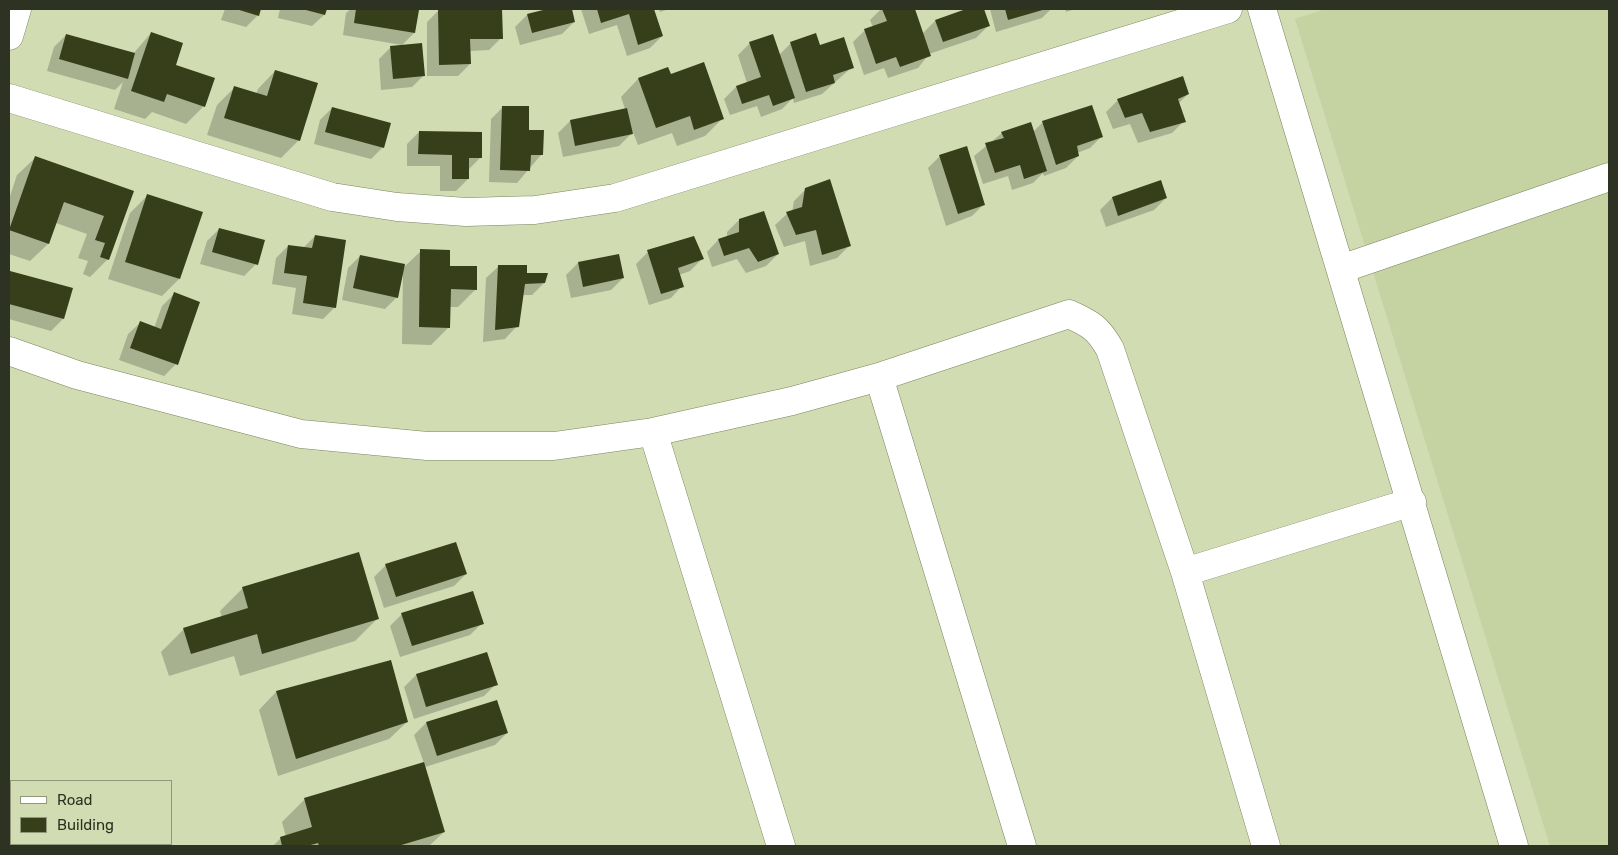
<!DOCTYPE html>
<html>
<head>
<meta charset="utf-8">
<style>
  body { margin:0 }
  #map { position:relative; width:1618px; height:855px; overflow:hidden; background:#d1dcb3; font-family:Rubik,sans-serif }
  canvas { display:block }
  .frame { position:absolute; inset:0; border:10px solid #2e3222; pointer-events:none }
  .legend { position:absolute; left:10px; top:780px; width:162px; height:65px; box-sizing:border-box; background:#d1dcb3; border:1px solid #909879; margin:0; padding:6px 9px; list-style:none; font-size:15px; color:#2e3222 }
  .legend li { display:flex; align-items:center; gap:10px; height:25px }
  .legend b { width:25px; border:1px solid #909879 }
</style>
</head>
<body>
<div id="map">
<canvas width="1618" height="855"></canvas>
<div class="frame"></div>
<ul class="legend">
<li><b style="height:6px;background:#fff"></b>Road</li>
<li><b style="height:14px;background:#363e1a"></b>Building</li>
</ul>
</div>
<script>
const context = document.querySelector('canvas').getContext('2d');
context.lineJoin = 'round';
function fill(path, color) {
  context.fillStyle = color;
  context.fill(path, 'evenodd');
}
function strokePath(path, color, width, dash) {
  context.strokeStyle = color;
  context.lineWidth = width;
  context.lineCap = dash ? 'butt' : 'round';
  context.setLineDash(dash || []);
  context.stroke(path);
}
const built = new Path2D(`
  M1325,9H1609V846H1550L1295,19Z`);
const shadow = new Path2D(`
  M225,9H260L258,15L246,27L221,20Z
  M280,9H326L324,15L312,26L278,18Z
  M351,9L418,11L414,33L402,45L343,35L346,13Z
  M501,9V38L489,50L469,51L470,64L458,76H427V22L439,10Z
  M552,9H570L574,22L562,34L520,45L515,27L527,15Z
  M581,9H653L662,36L650,48L627,56L617,25L589,34Z
  M659,9H669L660,12Z
  M881,9H913L922,34L935,21L970,9H982L988,26L976,38L929,54L918,68L888,78L884,68L864,75L853,42L865,30L873,27L870,20Z
  M990,9H1051L1042,18L996,32Z
  M1065,9H1075L1066,12Z
  M151,33L204,106L186,124L152,112L145,119L114,109L123,82L115,90L47,71L54,47L66,35L133,54Z
  M750,43L779,55L791,43L820,47L852,67L822,94L794,103L793,98L782,109L761,117L757,106L730,115L724,99L736,87L747,83L738,55Z
  M391,47L424,75L412,87L381,90L379,59Z
  M667,69L670,76L723,118L705,136L677,146L672,133L638,145L633,132L619,146L563,157L558,133L570,121L625,109L621,97L638,79Z
  M275,71L299,140L281,158L207,135L217,105L234,88L256,94L258,89Z
  M1188,94L1179,103L1184,121L1172,133L1138,143L1130,124L1113,129L1106,112L1118,100Z
  M503,107L527,131L541,155L517,183L489,182L491,119Z
  M332,108L383,147L371,159L314,144L320,120Z
  M1043,122L1102,136L1090,148L1077,153L1078,156L1066,168L1044,176L1043,173L1033,183L1012,190L1008,176L983,184L974,156L1002,133L1033,132Z
  M419,132L480,158L468,170V179L456,191H440V166H407V144Z
  M940,156L984,204L972,216L946,226L928,168Z
  M35,158L132,192L108,259L90,277L83,274L88,261L78,258L87,234L56,223L48,244L30,261L9,254V199L17,175Z
  M1160,181L1166,198L1154,210L1106,227L1100,210L1112,198Z
  M806,189L849,246L837,258L810,266L805,241L784,247L775,225L787,214L792,212L794,201Z
  M148,195L179,279L162,296L108,279L130,213Z
  M739,220L778,254L766,266L746,273L737,259L712,267L707,252L718,240L727,237V232Z
  M219,229L256,264L244,276L200,264L207,241Z
  M315,236L335,307L323,319L292,314L296,288L272,284L276,258L288,246L303,248Z
  M421,251L449,267L476,289L458,307H449V327L431,345L402,344L403,273L397,297L385,309L342,300L348,268L360,256L402,269Z
  M648,252L702,259L690,271L679,275L682,286L671,298L649,305L636,264Z
  M578,263L623,278L611,290L571,298L566,275Z
  M499,266L544,283L532,295H522L517,326L505,339L483,342L486,278Z
  M10,272L63,319L51,331L9,319Z
  M174,294L176,364L164,376L119,360L128,334L140,323L154,328L162,306Z
  M386,565L466,574L454,586L384,608L374,577Z
  M243,588L378,618L355,641L240,676L234,656L169,676L161,652L184,629L222,618L220,611Z
  M402,614L482,623L470,635L400,657L390,626Z
  M486,654L496,684L484,696L414,719L404,687L416,675Z
  M276,692L407,722L389,739L278,776L259,710Z
  M426,723L507,733L495,745L425,767L444,832L429,846H273L281,838L286,837L282,822L304,800L424,763L414,735Z`);
const building = new Path2D(`
  M236,9H261L259,16Z
  M302,9H327L325,15Z
  M356,9L419,10L415,33L354,23Z
  M438,9H502L503,39H470L471,64L439,65Z
  M547,9H572L575,22L532,33L527,14Z
  M597,9H654L663,36L638,45L629,14L601,23Z
  M882,9H915L931,56L900,67L896,57L876,64L864,29L887,21Z
  M966,9H984L990,26L943,42L935,20Z
  M1005,9H1046L1008,20Z
  M151,32L183,43L176,65L215,78L205,107L167,94L164,102L131,91Z
  M816,33L820,45L844,37L854,68L833,75L835,83L806,92L790,42Z
  M66,34L135,53L128,79L59,59Z
  M773,34L795,98L773,106L769,95L742,104L736,86L761,77L749,42Z
  M422,43L425,76L393,79L390,46Z
  M704,62L724,119L694,130L690,116L656,128L638,78L668,67L671,74Z
  M275,70L318,83L300,141L224,118L234,86L267,96Z
  M1183,76L1189,94L1178,99L1186,122L1150,132L1142,113L1125,118L1117,99Z
  M1092,105L1103,137L1077,146L1079,156L1056,165L1042,121Z
  M502,106H529V130H544L543,155H531L530,171L500,170Z
  M332,107L391,123L384,148L325,132Z
  M627,108L633,134L575,146L570,120Z
  M1031,122L1047,171L1024,179L1020,165L995,173L985,143L1004,138L1001,132Z
  M419,131L482,132V158H469V179H452V155L418,154Z
  M967,146L985,205L958,214L939,155Z
  M35,156L134,191L109,260L100,257L105,243L95,240L104,216L64,202L49,244L9,230Z
  M830,179L851,246L822,255L816,230L796,235L786,212L802,207L805,188Z
  M1161,180L1167,198L1118,216L1112,197Z
  M147,194L203,212L180,279L125,262Z
  M764,211L779,254L758,262L749,248L724,256L718,239L739,232V219Z
  M219,228L265,240L258,265L212,252Z
  M315,235L346,240L336,308L303,303L307,276L284,273L288,245L312,248Z
  M694,236L704,259L678,268L684,287L661,294L647,250Z
  M420,249L450,250V266H477V290L451,289L450,328L419,327Z
  M619,254L624,278L583,287L578,262Z
  M360,255L405,264L398,298L353,288Z
  M498,265H527V273H548L545,283L525,284L519,327L495,330Z
  M10,271L73,288L64,319L9,304Z
  M174,292L200,302L178,365L130,348L140,321L161,329Z
  M456,542L467,574L396,597L385,564Z
  M359,552L379,619L262,654L257,634L191,654L183,628L248,608L242,587Z
  M473,591L484,624L412,646L401,613Z
  M487,652L498,685L426,707L416,674Z
  M391,660L408,722L296,759L276,691Z
  M497,700L508,733L437,756L426,722Z
  M424,762L445,832L398,846H319L318,843L307,846H282L280,837L312,827L304,798Z`);
const minor = new Path2D(`
  M1262,9L1514,846
  M9,36L17,9
  M9,98L332,197L397,207L466,212L535,210L615,198L1228,9
  M1341,269L1609,177
  M9,351L77,375L301,434L427,446H554L653,432L792,401L879,377L1069,314C1091,324 1098,328 1110,349L1185,572L1266,846
  M879,377L1022,846
  M653,432L781,846
  M1185,572L1412,502`);
fill(built, '#c5d2a1');
fill(shadow, '#0003');
fill(building, '#363e1a');
strokePath(minor, '#7b855e', 29);
strokePath(minor, '#fff', 28);
</script>
</body>
</html>
